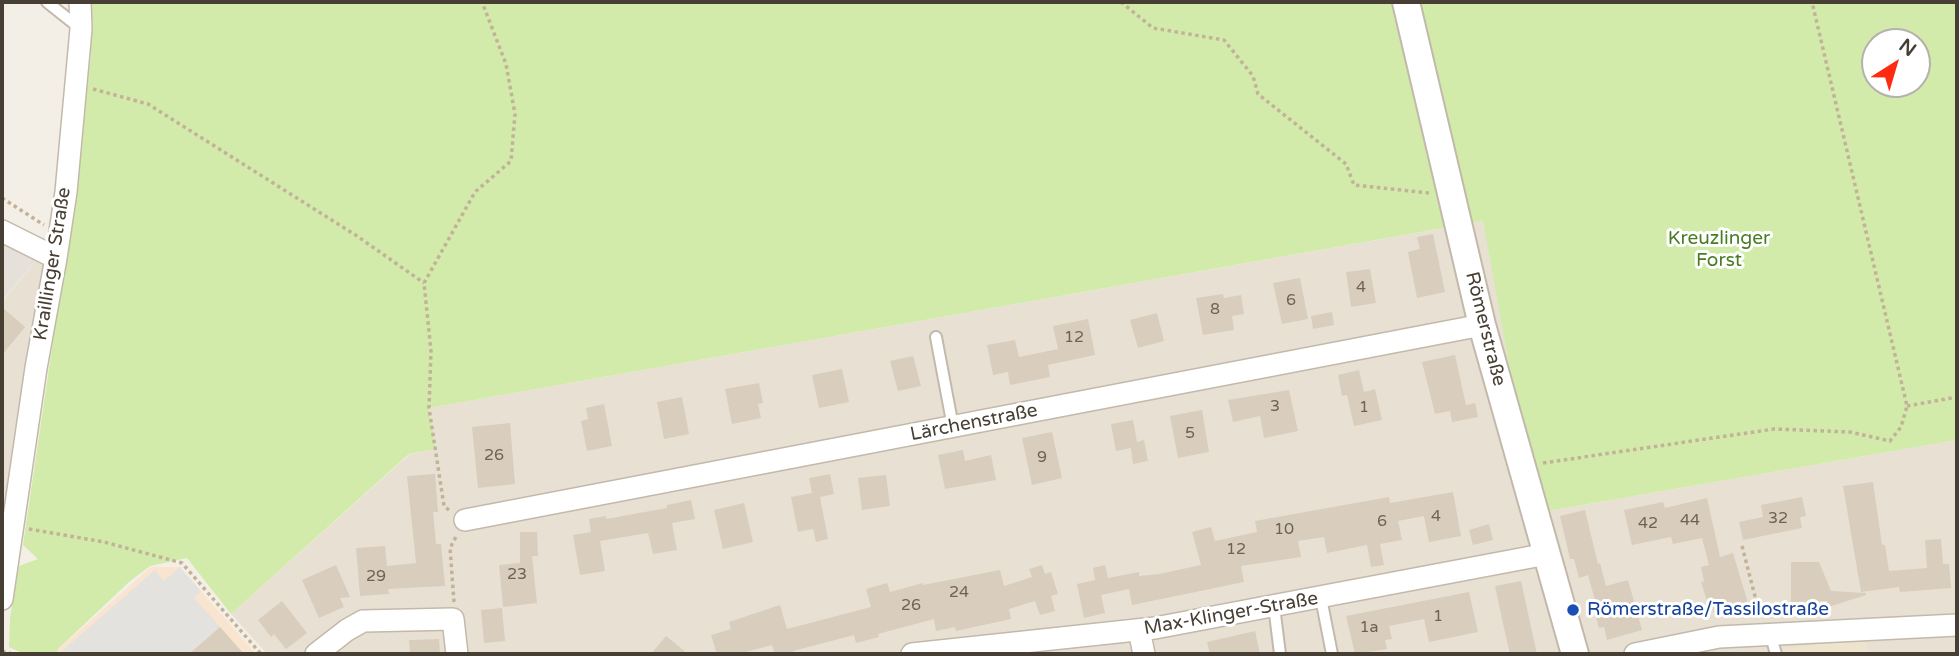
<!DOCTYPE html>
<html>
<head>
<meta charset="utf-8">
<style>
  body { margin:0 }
  #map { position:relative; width:1959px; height:656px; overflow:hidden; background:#f4efe6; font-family:"Varela Round",sans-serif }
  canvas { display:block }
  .frame { position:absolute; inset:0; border:4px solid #473f34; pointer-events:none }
  .north { position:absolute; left:1861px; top:28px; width:70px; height:70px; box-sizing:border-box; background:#fff; border:2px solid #b5b2ae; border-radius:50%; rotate:37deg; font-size:19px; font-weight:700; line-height:28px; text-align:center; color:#473f34 }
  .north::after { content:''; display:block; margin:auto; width:24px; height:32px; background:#ff2a12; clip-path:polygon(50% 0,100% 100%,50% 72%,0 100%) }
</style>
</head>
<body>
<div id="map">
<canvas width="1959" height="656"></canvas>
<div class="frame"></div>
<div class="north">N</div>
</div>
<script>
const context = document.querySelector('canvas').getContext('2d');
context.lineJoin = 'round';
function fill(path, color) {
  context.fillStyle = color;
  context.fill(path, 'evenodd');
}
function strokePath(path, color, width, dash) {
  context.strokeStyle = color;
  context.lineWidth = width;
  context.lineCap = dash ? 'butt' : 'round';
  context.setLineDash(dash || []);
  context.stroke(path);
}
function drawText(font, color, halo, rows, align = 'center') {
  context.font = font + ' "Varela Round",sans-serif';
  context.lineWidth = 6;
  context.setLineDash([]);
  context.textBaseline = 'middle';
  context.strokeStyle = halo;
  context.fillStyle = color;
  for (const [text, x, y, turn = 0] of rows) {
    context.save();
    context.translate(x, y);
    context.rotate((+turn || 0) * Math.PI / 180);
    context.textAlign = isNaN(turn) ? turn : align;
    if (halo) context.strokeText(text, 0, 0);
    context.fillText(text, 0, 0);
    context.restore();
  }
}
const residential = new Path2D(`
  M1484,221L1536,513L1957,440V654H267L231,614L410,454L436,449L429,408Z
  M48,246L2,540V302Z`);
const commercial = new Path2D(`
  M151,567H180L256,654H53Z`);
const industrial = new Path2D(`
  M2,223L48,246L2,301Z`);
const education = new Path2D(`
  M1864,638L1869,654H1785L1784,649Z`);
const green = new Path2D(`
  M89,2H1957V440L1536,513L1483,221L429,408L436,449L409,454L231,614L187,558L150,566L129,582L57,650L58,654H24L9,647L10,618L19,566L38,559L23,545L71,219L91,56ZM1875,42H1917V84H1875Z`);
const parking = new Path2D(`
  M180,567L201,591L194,598L220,627L189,654L60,653L155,570L164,581Z`);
const building = new Path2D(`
  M1433,234L1445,292L1417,298L1408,252L1420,249L1417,237Z
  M1370,269L1376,303L1351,307L1346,272Z
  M1300,278L1308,319L1282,324L1273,283Z
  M1223,294L1224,298L1241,295L1244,314L1232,316L1234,330L1203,335L1196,298Z
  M2,307L25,327L2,355Z
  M1332,312L1334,325L1313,329L1311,316Z
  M1157,313L1164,341L1138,348L1130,320Z
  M1088,319L1095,355L1048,365L1050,377L1010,385L1008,372L993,375L987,345L1015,340L1019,357L1058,349L1053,326Z
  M1455,355L1466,405L1475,403L1478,417L1452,422L1450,411L1435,414L1422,362Z
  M913,356L921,386L898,391L890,361Z
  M842,369L849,402L819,408L812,375Z
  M1359,370L1364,392L1375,389L1382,420L1354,426L1347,395L1342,396L1338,375Z
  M759,383L763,403L758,404L761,418L732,424L725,389Z
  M1289,390L1298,431L1264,438L1260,416L1233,422L1228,400Z
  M682,397L689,434L664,439L657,402Z
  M604,404L612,446L587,451L581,421L588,419L586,408Z
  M1202,410L1209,452L1178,458L1170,416Z
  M1133,420L1137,442L1144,440L1148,461L1133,464L1131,448L1116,451L1111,424Z
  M510,423L515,484L478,488L472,427Z
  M1052,432L1062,478L1032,485L1022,438Z
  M963,450L965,461L991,455L996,480L945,489L938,455Z
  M435,474L438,512H433L436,544H441L445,586L388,589L389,594L360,596L356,548L385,546L387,566L416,563L407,476Z
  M830,474L834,494L820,497L828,539L816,542L813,529L798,532L791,497L812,493L809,478Z
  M886,475L890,506L862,510L858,478Z
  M1873,482L1882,545H1885L1889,571L1927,568L1925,540L1941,539L1943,564H1949L1951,588L1900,592L1899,587L1861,592L1843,486Z
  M1453,492L1461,536L1429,542L1424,516L1398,521L1402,540L1380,544L1384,565L1371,567L1367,545L1327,553L1324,537L1298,541L1301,557L1241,566L1244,582L1132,605L1129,589L1101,595L1105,613L1084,618L1077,584L1095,580L1093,568L1105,565L1108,578L1139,572V576L1159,574L1201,565L1192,532L1211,527L1215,541L1257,532L1255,521L1389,497L1390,503Z
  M1802,497L1806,516L1800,517L1802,528L1743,540L1739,522L1763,517L1761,505Z
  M1707,498L1720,557L1733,553L1748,603L1714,613L1711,603L1708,604L1701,582L1704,581L1701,567L1709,565L1702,538L1673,544L1671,537L1632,545L1624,510L1663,502L1665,508Z
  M691,500L695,519L672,523L677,550L653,554L648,533L600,541L605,571L580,575L573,535L591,532L589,519L606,516V519L667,508V505Z
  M744,503L753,542L723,549L714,510Z
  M1585,510L1598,564L1600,563L1606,586L1628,580L1642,630L1607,640L1604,627L1599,628L1593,605L1596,604L1588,575L1579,578L1574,559H1570L1560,516Z
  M1489,524L1493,540L1473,545L1469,530Z
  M520,532H537L538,556H532L537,603L503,607L499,565L520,563Z
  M1791,562H1819L1831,591L1866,593V595L1828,607L1827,601L1791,602Z
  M336,565L350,597L340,598L344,607L319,618L302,580Z
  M1042,565L1045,574L1051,572L1058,594L1051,596L1055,611L1040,615L1035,601L1009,609L1011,619L956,631L955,627L936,631L934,619L878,634L879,637L856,643L854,635L793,651L794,654H775L772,645L738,654H717L711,635L731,629L729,622L780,605L787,629L871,607L866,589L887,583L890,592L923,583V585L1000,570L1004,586L1032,577L1029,569Z
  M1521,581L1531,627L1537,654H1510L1505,633L1495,586Z
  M1469,592L1478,632L1429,642L1424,619L1389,626L1392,639L1385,640L1387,649L1355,654L1346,616Z
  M282,601L307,633L286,649L274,634L271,637L258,620Z
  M502,608L505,641L484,643L481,610Z
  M220,627L244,654H189Z
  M1255,631L1260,654H1210L1207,642Z
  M666,636L688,654H651Z
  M439,639L440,654H410L409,640Z`);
const path = new Path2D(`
  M1121,2L1153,28L1224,40L1253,76L1258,94L1346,164L1354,185L1429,193
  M93,89L148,104L357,236L424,283
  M2,198L44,225
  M1907,406L1957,397
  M1543,463L1774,429L1850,432L1890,441L1901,427L1907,406L1812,2
  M449,510L444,506L429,408L431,351L424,283L475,192L511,161L515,114L506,64L482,2
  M29,529L104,542L182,563L261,654
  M1742,546L1757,604L1749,613L1750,616
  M454,602L450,548L457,535
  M2,651L12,654`);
const service = new Path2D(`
  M47,2L81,29
  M936,337L953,427
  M1321,598L1332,654
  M1274,606L1280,654
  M1770,633L1776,654`);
const minor = new Path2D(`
  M2,231L56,258
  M465,520L1482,325
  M2,599L36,368L56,258L66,192L81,29L80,2
  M1139,630L1144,654
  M316,654L347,630L363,621L453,619L457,654
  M912,654L1155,628L1547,554
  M1635,654L1719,637L1957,625`);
const tertiary = new Path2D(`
  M1406,2L1482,325L1575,654`);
const markers = [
  [1573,610,7,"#1a4fb4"]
];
const numberNames = [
  ["4",1361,288],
  ["6",1291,301],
  ["8",1215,310],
  ["12",1074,338],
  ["3",1275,407],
  ["1",1364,408],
  ["5",1190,434],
  ["26",494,456],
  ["9",1042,458],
  ["4",1436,517],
  ["32",1778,519],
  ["44",1690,521],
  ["6",1382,522],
  ["42",1648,524],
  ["10",1284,530],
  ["12",1236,550],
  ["23",517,575],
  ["29",376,577],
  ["24",959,593],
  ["26",911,606],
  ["1",1438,617],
  ["1a",1369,628]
];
const parkNames = [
  ["Kreuzlinger",1719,239],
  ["Forst",1719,261]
];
const streetNames = [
  ["Kraillinger Straße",53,264,-81],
  ["Römerstraße",1485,329,76],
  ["Lärchenstraße",974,423,-11],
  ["Max-Klinger-Straße",1231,614,-10]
];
const transitNames = [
  ["Römerstraße/Tassilostraße",1587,610]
];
fill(residential, '#e8e1d3');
fill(commercial, '#f8e4cf');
fill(industrial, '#e6e0da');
fill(education, '#eee4ce');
fill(green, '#d2ebab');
fill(parking, '#e4e2de');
fill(building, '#d9cdbd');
strokePath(service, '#c3b9aa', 14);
strokePath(minor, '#c3b9aa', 24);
strokePath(tertiary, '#c3b9aa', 30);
strokePath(path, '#c3b298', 3.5, [3.5, 3.5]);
strokePath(service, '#fff', 10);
strokePath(minor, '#fff', 21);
strokePath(tertiary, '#fff', 26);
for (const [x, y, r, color] of markers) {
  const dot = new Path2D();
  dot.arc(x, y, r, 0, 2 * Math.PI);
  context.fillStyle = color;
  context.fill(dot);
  strokePath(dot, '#fff', 2.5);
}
drawText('16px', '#6c6256', null, numberNames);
drawText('19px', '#4a7d23', '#fff', parkNames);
drawText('19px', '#473f34', '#fff', streetNames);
drawText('19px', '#164399', '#fff', transitNames, 'left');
</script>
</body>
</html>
